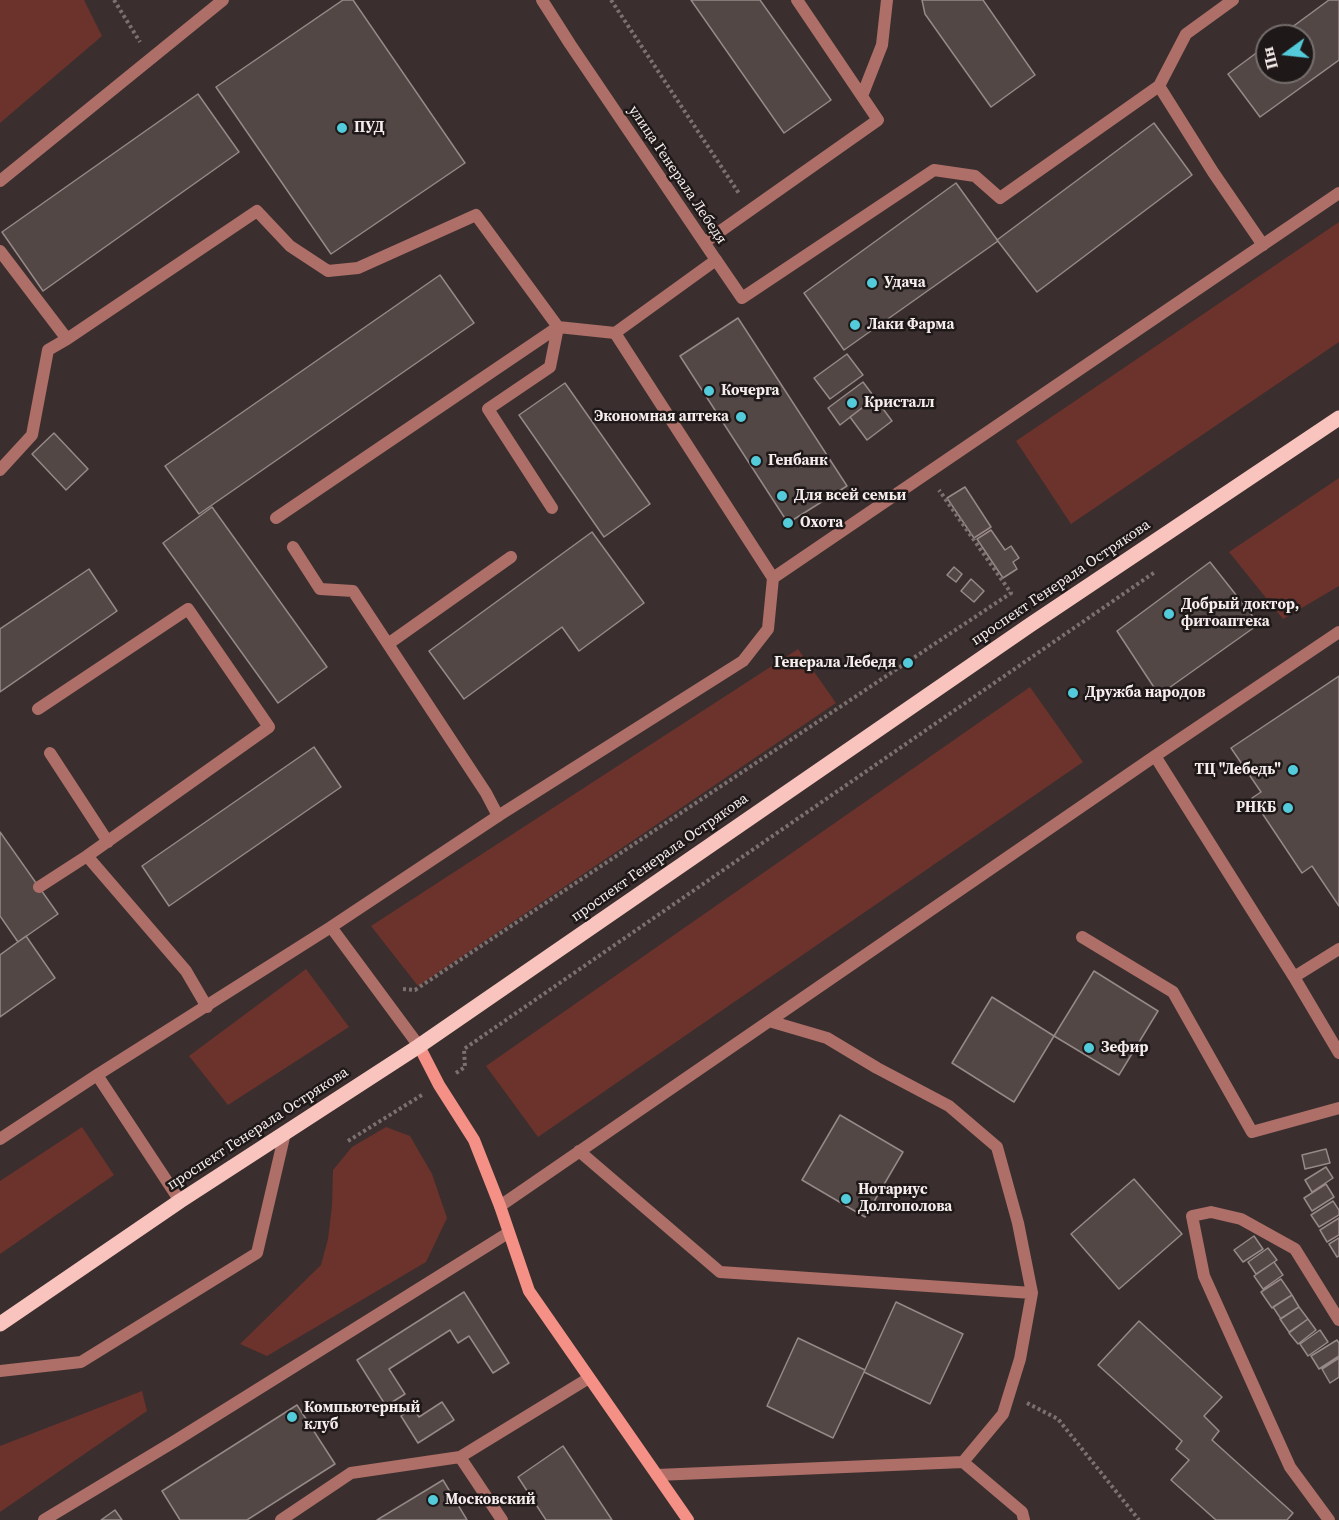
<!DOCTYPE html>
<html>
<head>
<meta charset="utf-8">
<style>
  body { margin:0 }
  #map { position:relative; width:1339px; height:1520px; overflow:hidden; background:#3a2f2e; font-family:"Source Serif 4",serif }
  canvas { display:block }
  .north { position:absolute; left:1255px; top:24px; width:60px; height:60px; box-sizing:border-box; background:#1e1918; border:2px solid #746e6d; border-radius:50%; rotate:255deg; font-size:16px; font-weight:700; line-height:24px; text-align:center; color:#f5edec }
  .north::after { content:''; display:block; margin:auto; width:21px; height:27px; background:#53cbdb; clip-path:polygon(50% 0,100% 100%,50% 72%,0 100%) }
</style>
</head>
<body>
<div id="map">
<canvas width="1339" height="1520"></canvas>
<div class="north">Пн</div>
</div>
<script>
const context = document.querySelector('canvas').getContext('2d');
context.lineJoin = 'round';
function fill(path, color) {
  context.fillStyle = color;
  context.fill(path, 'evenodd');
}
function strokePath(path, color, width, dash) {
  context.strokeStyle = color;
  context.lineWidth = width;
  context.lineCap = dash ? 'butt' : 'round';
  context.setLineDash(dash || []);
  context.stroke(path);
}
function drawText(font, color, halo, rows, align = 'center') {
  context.font = font + ' "Source Serif 4",serif';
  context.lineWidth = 5;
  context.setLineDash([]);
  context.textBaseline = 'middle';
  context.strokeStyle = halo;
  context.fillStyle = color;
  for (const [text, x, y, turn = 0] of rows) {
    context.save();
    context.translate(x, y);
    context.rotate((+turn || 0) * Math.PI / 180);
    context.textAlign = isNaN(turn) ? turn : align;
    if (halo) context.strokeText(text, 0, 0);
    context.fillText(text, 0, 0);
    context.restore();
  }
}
const green = new Path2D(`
  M0,0H84L102,36L0,123Z
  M1339,222V342L1071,524L1016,441Z
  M1339,478V586L1283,619L1229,552Z
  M798,649L836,703L418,986L371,926Z
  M1030,687L1083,762L538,1137L486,1066Z
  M306,969L349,1027L228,1105L189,1056Z
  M82,1127L114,1175L0,1254V1181Z
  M386,1127L410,1136L432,1174L447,1218L426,1262L267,1356L240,1344L321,1265L328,1239L332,1206L333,1170L352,1147Z
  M142,1391L147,1411L0,1512V1446Z`);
const building = new Path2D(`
  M343,0H353L465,163L331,254L216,87Z
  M691,0H760L831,100L784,133Z
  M922,0H983L1035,75L991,107L925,14Z
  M1329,0H1339V60L1260,117L1228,74L1267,45V72H1303V36H1280Z
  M198,94L239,152L43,291L2,232Z
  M1154,123L1192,175L1037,292L997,240Z
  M956,183L998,241L844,350L804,293Z
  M440,275L474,323L199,514L165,466Z
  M738,318L847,486L788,523L680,356Z
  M847,354L863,375L830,399L814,378Z
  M863,382L875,398L840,425L828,408Z
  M565,383L650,504L604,537L519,415Z
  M875,398L892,421L867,440L850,417Z
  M54,433L88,469L66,490L32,454Z
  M965,487L991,527L974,538L947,498Z
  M212,507L327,667L278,703L163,543Z
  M991,530L1005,550L1011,546L1019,558L1013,562L1017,569L1003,578L977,539Z
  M592,532L644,603L579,651L562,627L464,699L429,651Z
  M1210,562L1259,624L1159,695L1117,631Z
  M954,567L962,574L956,582L947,575Z
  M89,569L117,611L0,692V629Z
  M971,579L984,591L974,602L961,591Z
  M1339,676V906L1312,866L1302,873L1252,798L1261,792L1231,748Z
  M314,747L341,787L169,906L142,866Z
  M0,832L58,914L18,942L0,916Z
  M26,936L55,978L0,1017V955Z
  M1094,971L1158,1011L1119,1075L1054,1036Z
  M992,997L1054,1036L1014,1102L952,1063Z
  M840,1115L903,1152L865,1217L802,1180Z
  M1326,1149L1330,1163L1305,1169L1302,1155Z
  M1326,1167L1333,1178L1312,1192L1305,1180Z
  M1134,1179L1182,1234L1119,1289L1071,1234Z
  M1326,1184L1334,1197L1312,1211L1304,1198Z
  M1333,1201L1339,1210V1215L1319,1227L1311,1215Z
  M1339,1218V1235L1327,1242L1320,1230Z
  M1254,1236L1263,1249L1243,1262L1234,1250Z
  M1339,1238V1256L1337,1257L1329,1244Z
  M1268,1248L1277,1260L1256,1274L1248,1262Z
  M1274,1262L1283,1275L1263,1289L1254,1276Z
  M1281,1279L1292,1295L1272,1308L1261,1292Z
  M464,1292L509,1363L493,1373L469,1336L458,1343L450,1330L389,1369L405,1394L386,1406L357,1360Z
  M1292,1295L1299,1307L1281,1319L1273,1307Z
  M896,1302L963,1334L930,1404L864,1372Z
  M1299,1307L1308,1319L1289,1332L1280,1319Z
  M1308,1319L1316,1330L1298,1344L1289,1333Z
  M1139,1321L1222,1397L1204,1416L1219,1431L1212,1440L1293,1513L1287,1520H1216L1171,1480L1189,1460L1176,1449L1182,1441L1098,1365Z
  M1320,1330L1328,1342L1308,1356L1300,1344Z
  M798,1338L865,1370L833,1438L767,1406Z
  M1337,1340L1339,1343V1356L1319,1369L1311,1356Z
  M1339,1358V1377L1330,1383L1322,1369Z
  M442,1402L454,1420L418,1443L401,1416L413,1408L419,1417Z
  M297,1405L335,1464L247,1520H180L162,1491Z
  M563,1446L612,1520H546L518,1477Z
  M443,1480L467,1520H377Z
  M115,1510L122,1520H101Z`);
const path = new Path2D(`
  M114,0L140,42
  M611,0L740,195
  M403,989L415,990L1011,593L939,490
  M456,1073L465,1067L464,1049L1155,572
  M348,1141L422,1095
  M1027,1403L1058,1419L1139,1520`);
const lane = new Path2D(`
  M1159,86L1213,172L1263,245
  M862,96L882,45L887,0
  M0,181L223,0
  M705,242L878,120L797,0
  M0,251L67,339
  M716,260L742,298L934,170L975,176L1000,198L1159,86L1186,34L1233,0
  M0,470L32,435L48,350L67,339L257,211L290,246L328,271L358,268L476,215L558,327L615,333
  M552,508L488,409L550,367L558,327
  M276,518L558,327
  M293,547L320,589L353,591L486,793L498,816
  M388,644L511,557
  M38,709L188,609L269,727L87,856L39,887
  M50,753L108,842
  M1155,756L1294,977L1339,949
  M87,856L186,971L207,1007
  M1082,937L1173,992L1252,1132L1339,1108
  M1294,977L1339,1053
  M769,1021L827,1038L877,1068L949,1106L997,1147L1018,1223L1032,1293L1020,1359L1003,1414L963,1462
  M579,1151L720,1272L1032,1293
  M500,1206L1155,756L1339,632
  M0,1371L81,1362L257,1253L285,1133
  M657,1475L963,1462L1022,1512L1024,1520
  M44,1520L175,1441L508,1233
  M281,1520L351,1473L460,1457
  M502,1520L460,1457L589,1378
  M1329,1520L1290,1467L1204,1276L1192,1216L1211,1212L1241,1219L1295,1249L1339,1320`);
const street = new Path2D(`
  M542,0L570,44L716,260L615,333L773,578
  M331,927L419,1046
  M97,1075L180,1201
  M0,1139L97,1075L331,927L498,816L743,661L768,629L773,578L1339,193`);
const secondary = new Path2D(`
  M419,1046L439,1085L474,1140L500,1206L529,1291L688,1520`);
const primary = new Path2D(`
  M0,1324L180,1201L419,1046L1030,625L1339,418`);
const markers = [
  [342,128,6,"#53cbdb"],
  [872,283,6,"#53cbdb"],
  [855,325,6,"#53cbdb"],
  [709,391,6,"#53cbdb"],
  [852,403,6,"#53cbdb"],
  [741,417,6,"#53cbdb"],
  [756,461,6,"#53cbdb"],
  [782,496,6,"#53cbdb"],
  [788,523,6,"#53cbdb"],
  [1169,614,6,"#53cbdb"],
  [908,663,6,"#53cbdb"],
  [1073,693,6,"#53cbdb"],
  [1293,770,6,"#53cbdb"],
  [1288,808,6,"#53cbdb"],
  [1089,1048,6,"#53cbdb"],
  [846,1199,6,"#53cbdb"],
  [292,1417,6,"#53cbdb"],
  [433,1500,6,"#53cbdb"]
];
const poiNames = [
  ["ПУД",354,128],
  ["Удача",884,283],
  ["Лаки Фарма",867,325],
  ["Кочерга",721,391],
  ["Кристалл",864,403],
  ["Экономная аптека",729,417,"right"],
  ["Генбанк",768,461],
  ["Для всей семьи",794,496],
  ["Охота",800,523],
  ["Добрый доктор,",1181,605],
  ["фитоаптека",1181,622],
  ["Генерала Лебедя",896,663,"right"],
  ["Дружба народов",1085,693],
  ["ТЦ \"Лебедь\"",1281,770,"right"],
  ["РНКБ",1276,808,"right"],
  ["Зефир",1101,1048],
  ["Нотариус",858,1190],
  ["Долгополова",858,1207],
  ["Компьютерный",304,1408],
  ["клуб",304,1425],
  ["Московский",445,1500]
];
const streetNames = [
  ["улица Генерала Лебедя",677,175,56],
  ["проспект Генерала Острякова",1061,583,-34],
  ["проспект Генерала Острякова",660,858,-35],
  ["проспект Генерала Острякова",258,1129,-33]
];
fill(green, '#6c322c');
fill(building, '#524745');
strokePath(building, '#968987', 1.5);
strokePath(path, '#7b7170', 4, [3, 3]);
strokePath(lane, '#ae6f68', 12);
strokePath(street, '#ae6f68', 12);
strokePath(secondary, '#f49085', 12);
strokePath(primary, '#f9c4bd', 15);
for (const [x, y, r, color] of markers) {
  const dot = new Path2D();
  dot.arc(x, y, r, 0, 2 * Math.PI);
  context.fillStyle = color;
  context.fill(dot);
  strokePath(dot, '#1e1918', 2);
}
drawText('bold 15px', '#f5edec', '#1e1918', poiNames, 'left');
drawText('15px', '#f5edec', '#1e1918', streetNames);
</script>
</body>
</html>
